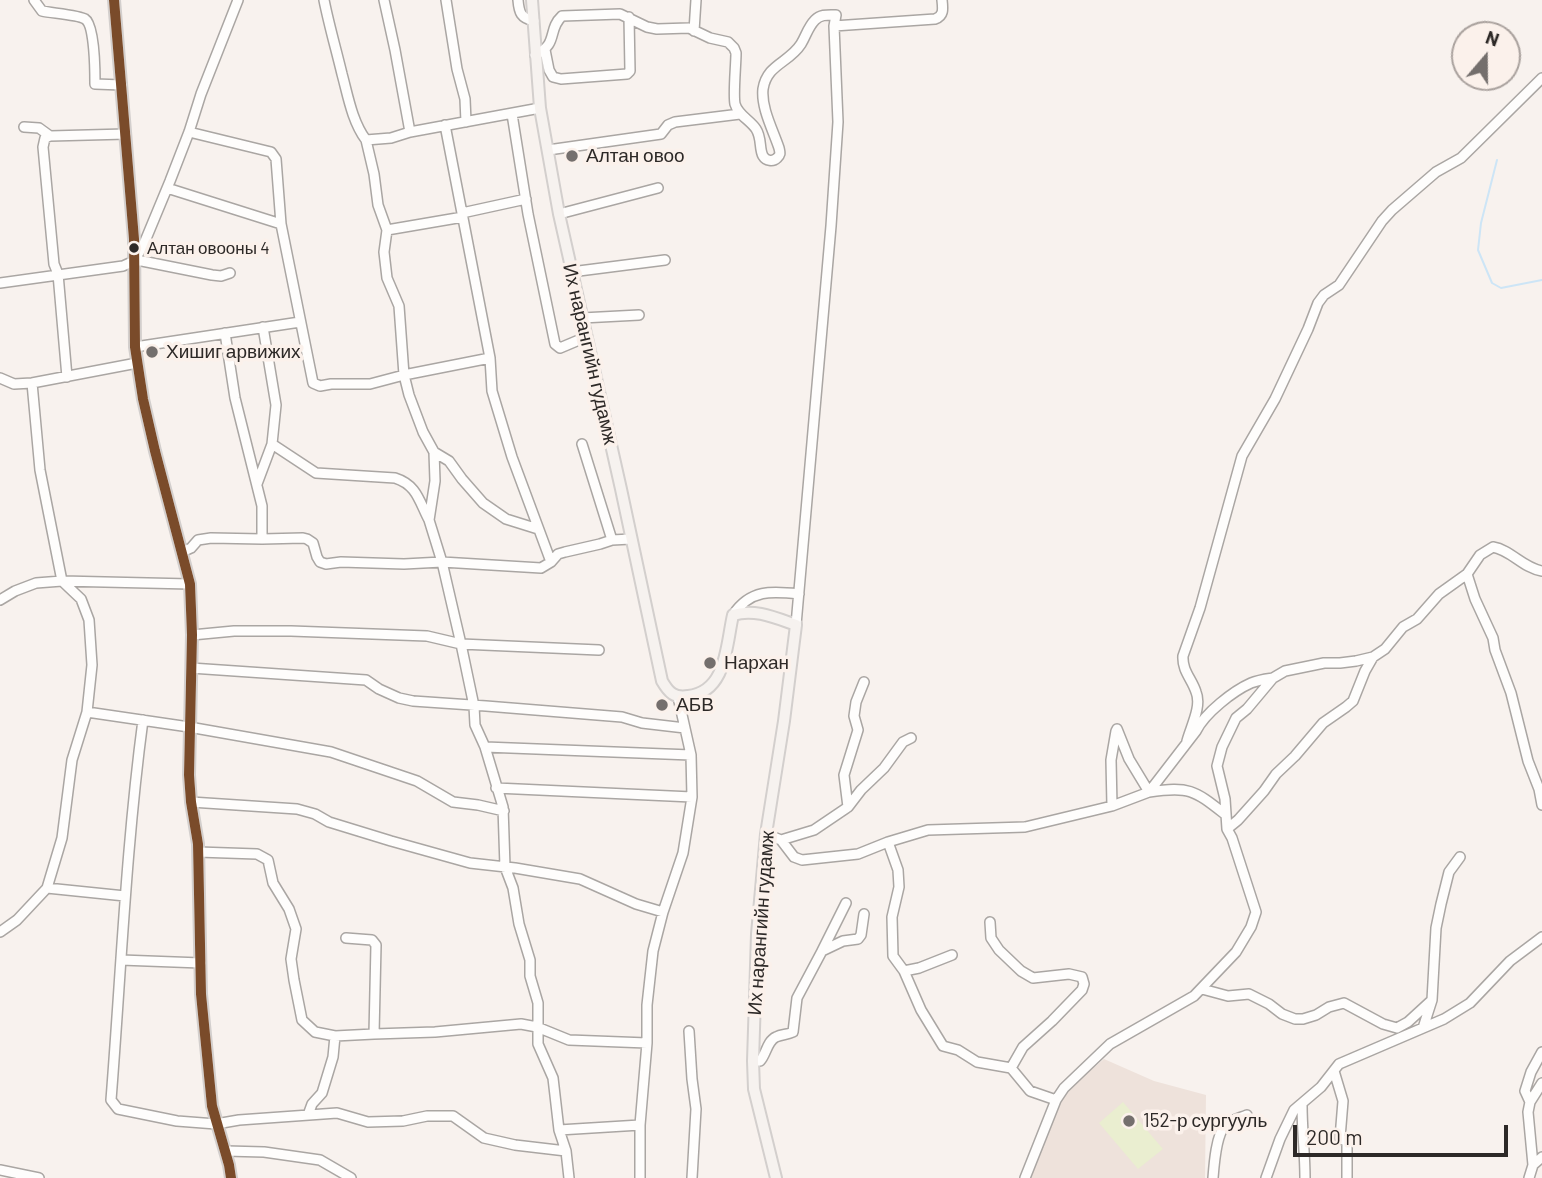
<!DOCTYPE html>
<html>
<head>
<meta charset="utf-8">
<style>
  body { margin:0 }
  #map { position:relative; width:1542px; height:1178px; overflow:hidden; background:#f8f2ee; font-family:Barlow,sans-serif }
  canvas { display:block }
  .north { position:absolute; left:1451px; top:21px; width:70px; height:70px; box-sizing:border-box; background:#fbf1eb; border:2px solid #a9a19d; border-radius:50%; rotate:20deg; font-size:19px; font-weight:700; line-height:28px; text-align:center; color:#2d2927 }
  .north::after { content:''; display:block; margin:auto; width:24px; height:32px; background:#746f6d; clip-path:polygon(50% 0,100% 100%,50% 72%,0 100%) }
  .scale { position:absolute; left:1293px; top:1125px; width:215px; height:32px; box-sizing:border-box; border:4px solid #2d2927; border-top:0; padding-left:9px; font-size:21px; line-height:24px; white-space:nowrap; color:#2d2927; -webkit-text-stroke:5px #fbf1eb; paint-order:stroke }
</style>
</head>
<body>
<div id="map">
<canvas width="1542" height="1178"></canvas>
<div class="north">N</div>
<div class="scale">200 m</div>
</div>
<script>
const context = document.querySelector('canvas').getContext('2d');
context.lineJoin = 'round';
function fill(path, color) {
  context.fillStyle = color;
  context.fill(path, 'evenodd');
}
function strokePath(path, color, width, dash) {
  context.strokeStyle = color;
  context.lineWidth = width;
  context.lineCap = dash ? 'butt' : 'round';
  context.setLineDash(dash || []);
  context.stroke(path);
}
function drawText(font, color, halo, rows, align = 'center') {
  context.font = font + ' Barlow,sans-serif';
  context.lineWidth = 7;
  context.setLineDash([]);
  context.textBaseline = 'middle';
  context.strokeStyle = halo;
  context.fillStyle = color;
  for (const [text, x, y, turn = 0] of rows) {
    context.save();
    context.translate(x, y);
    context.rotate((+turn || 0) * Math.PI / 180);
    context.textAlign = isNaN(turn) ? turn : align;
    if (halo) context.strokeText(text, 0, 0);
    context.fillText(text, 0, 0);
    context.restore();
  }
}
const built = new Path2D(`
  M1104,1059L1154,1081L1206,1095L1205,1178H1030L1061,1101L1070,1088Z`);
const green = new Path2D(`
  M1123,1102L1163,1149L1138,1169L1099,1123Z`);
const stream = new Path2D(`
  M1497,160L1481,223L1478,250L1492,283L1501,288L1542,280`);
const minor = new Path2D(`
  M34,0L42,11C51,13 79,15 85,19C95,25 95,72 95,84L122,85
  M324,0C329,25 336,49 342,74C348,96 352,121 366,140L391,138L410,132L540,108
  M384,0L395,50L410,132
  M446,0L457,69L465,99L466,122
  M518,0C519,13 521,18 534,21
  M834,26L935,19C944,16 943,9 942,0
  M694,31L696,0
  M545,50L549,70L553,77L561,79L627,74L630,71L629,17
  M535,55C559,44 547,30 562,16L620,14L647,27L657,29L689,28L710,38L728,42L734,48L736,53C736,65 733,94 735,104C738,115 750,120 756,129C762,138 759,149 763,156C766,161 773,162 777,158C781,154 780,153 779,148C773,130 761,108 763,89C767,64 789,63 801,44C806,36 808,27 815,20C821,14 828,15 836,15L834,26L838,122L831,226L796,625
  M512,114L528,214L555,344L560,348L586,337
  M445,125L490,358L492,391L512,457L551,562
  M24,127L39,128L50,136
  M189,132L271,152L276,159L281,224L313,383L320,386L331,384H370L404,375L490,358
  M366,140L374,174L378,205L387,230L384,252L387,278L399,306L404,375L409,395L423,432L434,452L435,481L429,520L442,562L461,644L474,706L475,725L485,747L503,807L505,867L513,888L519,924L530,960V976L538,1003V1044L553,1078L559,1130L566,1151
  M548,150L661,134L668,125L675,122L740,114
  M167,188L281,224
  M462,213L526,199
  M559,214L658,188
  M387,230L463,217
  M134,261H142L212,275L221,276L230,273
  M571,272L665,260
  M0,283L123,266L134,261L143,246L170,181L189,132L201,94L238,0
  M582,318L639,315
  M225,333L235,398L262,506V539
  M135,347L300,322
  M67,377L58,274L54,264L43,147L45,138L50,136L126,134
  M0,378L14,384L32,383L137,363
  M272,444L316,473L395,478C417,485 419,501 429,520
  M582,444L612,540
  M434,452L449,461L462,479L483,503L506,519L538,529
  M257,484L272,444L276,405L263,327
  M182,552L191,548L198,540L211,538L262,539L303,538L307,539L313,543L317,557L320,562L326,564L341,562L404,564L442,562L541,568L551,562L558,554L565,552L600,544L612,540L631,539
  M1467,574L1475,599L1493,638L1495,650L1511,693L1528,761L1539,789L1542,805
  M0,600L15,591L36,583L62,581L190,584
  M733,615C750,589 772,591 799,594
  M192,635L234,631H291L427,636L461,644L599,650
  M191,668L366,680L379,689L399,698L413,701L486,706L622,717L642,723L685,728
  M87,712L189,727L331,752L417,781L453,802L478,805L504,811
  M143,720C126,847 121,973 111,1100L118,1109L177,1121L216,1124L239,1120L337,1113L368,1122L403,1121L427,1116H453L484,1138L515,1145L566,1151L569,1178
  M1117,729L1129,759L1149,792C1190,786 1194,790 1226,815
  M1187,741C1191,726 1202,706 1196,692C1192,679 1182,671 1183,656L1200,608L1242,456L1275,399L1308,329L1318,303L1324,295L1339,285L1382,221L1392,210L1436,172L1461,158L1542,78
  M485,747L691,755
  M496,788L692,797
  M191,802L297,809L315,814L329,822L391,841L470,863L515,868L580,879L636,904L663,912
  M1112,806L1111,760L1116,731
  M848,807L861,790L884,768L903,742L911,738
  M1227,829L1238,820L1264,791L1276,774L1295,756L1323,723L1346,707L1353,701L1365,671L1373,657
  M766,834L781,840L794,857L802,860L858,854L888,842L928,830L1025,827L1112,806L1149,792L1196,731C1205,713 1233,691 1251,683C1258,680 1266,679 1273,678
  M781,840L814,830L848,807L844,775L858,730L854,716L856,702L864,682
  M888,842L898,870L899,887L892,917L893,956L904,971
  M198,852L257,854L268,860L273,883L289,909L296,929L291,959L294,980L302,1020L315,1032L335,1036L374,1034L435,1032L521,1024L537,1027L569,1040L647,1043
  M47,888L125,896
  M846,903L822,951L843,941L858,939L861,935L864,914
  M990,922L991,938L999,950L1021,971L1033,978L1069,974L1082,977L1084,984L1082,990L1052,1021L1023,1047L1011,1068
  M0,932L17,920L47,888L62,838L72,760L87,712L92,665L89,620L81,599L62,581L40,470L32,383
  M346,938L372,940L376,945L374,1034
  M952,955L919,968L904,971L921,1010L943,1046L958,1050L977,1062L1011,1068L1030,1091L1056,1100
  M121,960L201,963
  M1202,989L1228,996L1249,994L1269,1004L1282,1014L1295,1019H1303L1316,1015L1329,1007L1344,1003L1383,1024L1397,1028L1408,1022L1432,1000
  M1423,1028L1432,1000L1436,928L1441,904L1449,872L1460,857
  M689,1031L692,1079L696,1109L692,1178
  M753,1061H760C766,1055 767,1041 776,1037C782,1034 787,1035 793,1032L797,998L822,951
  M1334,1071L1343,1101L1340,1138L1347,1142V1178
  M1530,1102L1525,1091L1531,1072L1542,1052
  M1302,1105C1302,1130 1305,1154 1305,1178
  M308,1115L312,1104L322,1093L333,1057L335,1036
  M559,1130L640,1125
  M226,1151L264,1152L320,1160L351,1178
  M1533,1165L1528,1112L1530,1102L1542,1083
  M0,1170L39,1178
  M640,1178V1125L647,1043V1005L653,951L663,912L683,853L692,797L691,755L678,697
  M1025,1178L1056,1100L1064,1088L1110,1044L1194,996L1236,952L1251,927L1256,912L1232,838L1227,829L1225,799L1217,766L1222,747L1236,718L1247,709L1273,678L1285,671L1324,663H1340L1356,661L1373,657L1385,649L1403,627L1417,619L1439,594L1467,574L1480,555L1493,547C1511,550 1523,568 1542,571
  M1213,1178C1214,1165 1216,1135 1225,1126C1230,1120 1240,1118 1247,1115
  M1266,1178L1280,1139L1294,1110L1321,1087L1339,1064L1444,1019L1470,1003L1510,961L1542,937
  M1529,1178L1533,1165L1542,1157`);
const major = new Path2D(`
  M114,0L134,239L135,347L143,399L155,451L190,584L192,635L189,775L191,802L198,844L201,994L212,1106L229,1165L231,1178
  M532,0L540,108L559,214L621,489L662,681C669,693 674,698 688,696C727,692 726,645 733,615C754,608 776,618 796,625L784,721L766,834L757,934L753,1061L754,1089L776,1178`);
const bus1 = new Path2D(`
  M114,0L134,239L135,347L143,399L155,451L190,584L192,635L189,775L191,802L198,844L201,994L212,1106L229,1165L231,1178`);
const markers = [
  [572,156,7,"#746f6d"],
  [134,248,6,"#2d2927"],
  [152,352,7,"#746f6d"],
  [710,663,7,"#746f6d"],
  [662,705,7,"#746f6d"],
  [1129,1121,7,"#746f6d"]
];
const busNames = [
  ["Алтан овооны 4",147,248]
];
const poiNames = [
  ["Алтан овоо",586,156],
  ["Хишиг арвижих",166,352],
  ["Нархан",724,663],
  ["АБВ",676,705],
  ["152-р сургууль",1143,1121]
];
const streetNames = [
  ["Их нарангийн гудамж",590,354,77],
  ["Их нарангийн гудамж",761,923,-86]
];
fill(built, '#eee2db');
fill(green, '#eaeed0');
strokePath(stream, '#cde5f6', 2);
strokePath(minor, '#aaa6a3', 12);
strokePath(major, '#d3cfcd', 14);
strokePath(minor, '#fefdfc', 9);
strokePath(major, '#f6f2ef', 10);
strokePath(bus1, '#7a4b2a', 10);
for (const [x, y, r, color] of markers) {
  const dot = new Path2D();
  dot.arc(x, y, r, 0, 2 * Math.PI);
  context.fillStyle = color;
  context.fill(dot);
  strokePath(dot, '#fbf1eb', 2.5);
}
drawText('17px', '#2d2927', '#fbf1eb', busNames, 'left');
drawText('19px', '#2d2927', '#fbf1eb', poiNames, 'left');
drawText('19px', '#2d2927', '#fbf1eb', streetNames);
</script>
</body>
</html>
